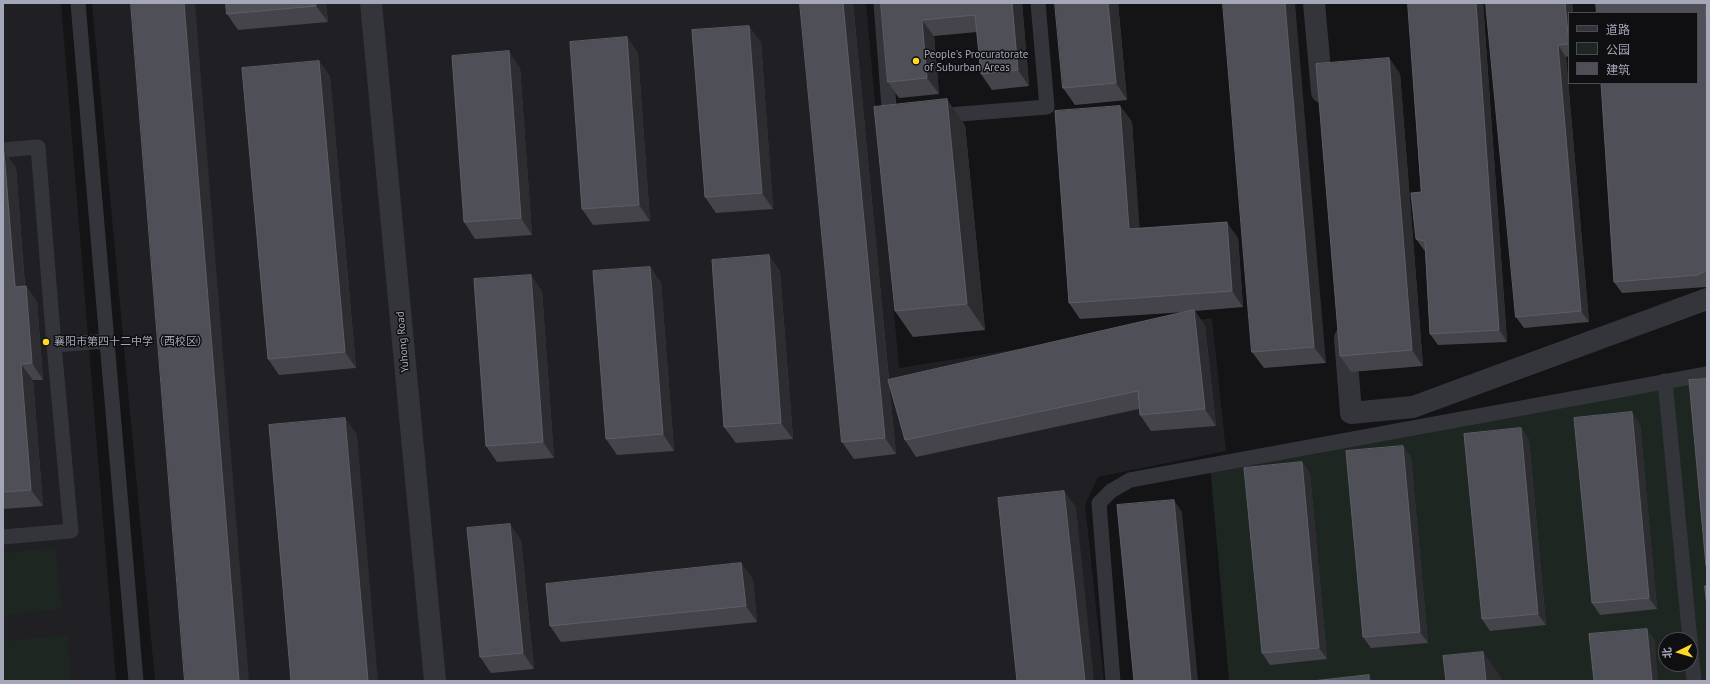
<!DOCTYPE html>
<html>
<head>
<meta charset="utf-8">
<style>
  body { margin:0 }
  #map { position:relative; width:1710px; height:684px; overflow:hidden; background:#141416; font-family:"PT Sans","Noto Sans SC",sans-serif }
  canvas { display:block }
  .frame { position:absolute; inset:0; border:4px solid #a4a7b7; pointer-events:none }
  .legend { position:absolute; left:1568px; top:12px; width:130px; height:72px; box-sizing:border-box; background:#0f0f11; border:1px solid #4b4c53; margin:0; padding:5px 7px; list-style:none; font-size:12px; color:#a4a7b7 }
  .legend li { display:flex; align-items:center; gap:8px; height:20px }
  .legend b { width:20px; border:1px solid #4b4c53 }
  .north { position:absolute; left:1658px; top:632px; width:40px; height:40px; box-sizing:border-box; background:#0f0f11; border:1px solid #4b4c53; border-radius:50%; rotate:265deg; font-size:11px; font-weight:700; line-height:16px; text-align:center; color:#a4a7b7 }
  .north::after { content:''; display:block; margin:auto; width:14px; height:18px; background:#ffd922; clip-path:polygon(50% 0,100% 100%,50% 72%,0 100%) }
</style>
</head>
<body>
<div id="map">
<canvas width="1710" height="684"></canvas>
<div class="frame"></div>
<ul class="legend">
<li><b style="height:5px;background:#34343b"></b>道路</li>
<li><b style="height:11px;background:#1d2620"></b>公园</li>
<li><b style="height:11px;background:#4f4f57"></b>建筑</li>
</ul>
<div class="north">北</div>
</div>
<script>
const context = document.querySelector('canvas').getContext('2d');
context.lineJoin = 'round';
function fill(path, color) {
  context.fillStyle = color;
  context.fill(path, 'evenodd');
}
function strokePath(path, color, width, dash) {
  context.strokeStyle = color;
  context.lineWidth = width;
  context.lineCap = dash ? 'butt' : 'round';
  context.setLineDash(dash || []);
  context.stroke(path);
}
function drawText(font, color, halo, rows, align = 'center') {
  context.font = font + ' "PT Sans","Noto Sans SC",sans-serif';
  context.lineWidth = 3;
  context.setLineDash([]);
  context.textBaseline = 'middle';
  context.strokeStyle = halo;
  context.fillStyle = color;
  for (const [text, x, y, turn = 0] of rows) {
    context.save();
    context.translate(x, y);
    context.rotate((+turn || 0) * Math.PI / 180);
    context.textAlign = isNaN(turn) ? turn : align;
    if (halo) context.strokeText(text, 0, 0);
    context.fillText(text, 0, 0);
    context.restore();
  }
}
const built = new Path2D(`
  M3,3H61L116,681H3Z
  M92,3H866L899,368L1212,318L1226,451L1098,477L1085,505L1104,681H155Z`);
const green = new Path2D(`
  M1707,374V681H1229L1210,465ZM1666,640H1690V664H1666Z
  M56,547L62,609L3,615V553Z
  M67,635L71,681H3V641Z`);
const lane = new Path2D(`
  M78,3L136,681
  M881,3L890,120L896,119
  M936,116L1047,107L1038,3
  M3,150L38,147L54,345L106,341
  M1665,381L1694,681
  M3,537L71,531L54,345
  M1113,681L1099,503L1111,491L1130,480L1707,374`);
const street = new Path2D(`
  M371,3L435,681
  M1314,3L1322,92
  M1345,338L1351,413L1413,407L1707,299`);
const wall = new Path2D(`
  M226,3H326L328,22L238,30L227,14Z
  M800,3H853L889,380L1185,312L1080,319L1069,303L1120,106L1132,122L1139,229L1238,238L1243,307L1195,311L1205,326L1216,426L1151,431L1140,415L1139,409L916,457L905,440L889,384L896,454L854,459L842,442Z
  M881,3H1022L1029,86L992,90L981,74L977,32L934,36L939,94L899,98L888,82Z
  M1118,3L1127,100L1075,105L1063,88Z
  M1223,3L1326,363L1264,368L1252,352Z
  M1408,3H1483L1507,342L1438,345L1430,334L1425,251L1424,250L1416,239L1421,192Z
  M1486,3H1572L1573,13H1569V56L1566,57L1589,322L1524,328L1516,317Z
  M1707,3V286L1706,287L1622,293L1614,282Z
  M627,37L638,54L650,221L593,225L582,209Z
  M761,42L773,209L716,213L705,197Z
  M1389,58L1400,74L1423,366L1351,372L1340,356Z
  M319,61L330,77L356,368L279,375L268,359Z
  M520,68L532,235L475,239L464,222Z
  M965,125L985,330L913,337L895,311Z
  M3,152H4L16,168L25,286H26L37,302L43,380H33L43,506L3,509Z
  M769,255L780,272L793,439L736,443L724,427Z
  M650,267L661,283L674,451L617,455L606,439Z
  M542,291L554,458L497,462L486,446Z
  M1640,424L1657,609L1600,615L1592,603Z
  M1521,428L1529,440L1546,625L1490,631L1482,619Z
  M1403,446L1411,457L1428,643L1371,648L1363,637Z
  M1302,462L1310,474L1327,659L1270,665L1262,653Z
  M521,540L534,669L491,673L480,657Z
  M741,563L753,580L757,622L561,642L550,626Z`);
const shadedWall = new Path2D(`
  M184,3H195L249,681H239Z
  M316,3H326L328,22L316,6Z
  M843,3H853L896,454L885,438Z
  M1012,3H1022L1029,86L1018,70Z
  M1108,3H1118L1127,100L1116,83Z
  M1285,3H1295L1326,363L1314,347Z
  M1476,3H1483L1507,342L1499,330Z
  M1565,3H1572L1573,13H1569V45Z
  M1705,3H1707V31Z
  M922,20L934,36L939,94L927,78Z
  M749,26L761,42L773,209L762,193Z
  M627,37L638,54L650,221L639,205Z
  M1558,45L1566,57L1589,322L1581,311Z
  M509,51L520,68L532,235L521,218Z
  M1389,58L1400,74L1423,366L1412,350Z
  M319,61L330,77L356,368L345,352Z
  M947,99L965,125L985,330L967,304Z
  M1120,106L1132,122L1141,246L1129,229Z
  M4,152L16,168L26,303L15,287Z
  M1227,222L1238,238L1243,307L1232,291Z
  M769,255L780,272L793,439L781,423Z
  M650,267L661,283L674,451L663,434Z
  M531,275L542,291L554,458L543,442Z
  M26,286L37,302L43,380L32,363Z
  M1194,310L1205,326L1216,426L1205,409Z
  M21,364L33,380L43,506L31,490Z
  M1632,412L1640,424L1657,609L1649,598Z
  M345,418L357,434L378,681H368Z
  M1521,428L1529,440L1546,625L1538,614Z
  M1403,446L1411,457L1428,643L1420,632Z
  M1302,462L1310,474L1327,659L1319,648Z
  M1064,491L1076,507L1094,681H1085Z
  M1174,500L1182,512L1198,681H1191Z
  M510,524L521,540L534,669L523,653Z
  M741,563L753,580L757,622L746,606Z
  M1647,629L1655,640L1658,681H1652Z
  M1483,652L1501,677V681H1486Z
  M1369,675L1373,681H1369Z`);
const building = new Path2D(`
  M131,3H184L239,681H185Z
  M226,3H316V6L227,14Z
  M800,3H843L885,438L842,442Z
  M881,3H1012L1018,70L981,74L975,15L922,20L927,78L888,82Z
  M1055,3H1108L1116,83L1063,88Z
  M1223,3H1285L1314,347L1252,352Z
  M1408,3H1476L1499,330L1430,334L1425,241L1416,239L1411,193L1421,192Z
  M1486,3H1565L1569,44L1558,45L1581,311L1516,317Z
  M1596,3H1705L1707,31V270L1698,275L1614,282L1601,83H1697V13H1597Z
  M749,26L762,193L705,197L692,30Z
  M627,37L639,205L582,209L570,42Z
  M509,51L521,218L464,222L452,56Z
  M1389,58L1412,350L1340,356L1316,64Z
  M319,61L345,352L268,359L242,68Z
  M947,99L967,304L895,311L874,107Z
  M1120,106L1129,229L1227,222L1232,291L1069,303L1055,111Z
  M3,152H4L15,287L26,286L32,363L21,364L31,490L3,492Z
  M769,255L781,423L724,427L712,260Z
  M650,267L663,434L606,439L593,271Z
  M531,275L543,442L486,446L474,279Z
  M1194,310L1205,409L1140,415L1138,391L905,440L888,380Z
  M1707,379V566H1706L1689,380Z
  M1632,412L1649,598L1592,603L1574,418Z
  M345,418L368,681H291L269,425Z
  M1521,428L1538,614L1482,619L1464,434Z
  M1403,446L1420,632L1363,637L1346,451Z
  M1302,462L1319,648L1262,653L1244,468Z
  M1064,491L1085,681H1017L998,498Z
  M1174,500L1191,681H1134L1117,505Z
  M510,524L523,653L480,657L467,528Z
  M741,563L746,606L550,626L546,584Z
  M1705,586H1707V606Z
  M1647,629L1652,681H1594L1589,634Z
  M1483,652L1486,681H1446L1443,656Z
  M1369,675V681H1313Z`);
const markers = [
  [916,61,4,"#ffd922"],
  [46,342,4,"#ffd922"]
];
const poiNames = [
  ["People's Procuratorate",924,55],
  ["of Suburban Areas",924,68],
  ["襄阳市第四十二中学（西校区）",54,342]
];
const streetNames = [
  ["Yuhong Road",403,342,-95]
];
fill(built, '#201f23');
fill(green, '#1d2620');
strokePath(lane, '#34343b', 15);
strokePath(street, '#34343b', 22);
fill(wall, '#45444b');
fill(shadedWall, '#2d2d31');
fill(building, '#4f4f57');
strokePath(building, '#5d5d66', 1);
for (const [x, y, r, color] of markers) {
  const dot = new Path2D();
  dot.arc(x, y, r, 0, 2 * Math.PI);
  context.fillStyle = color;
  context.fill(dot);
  strokePath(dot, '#0f0f11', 1.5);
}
drawText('11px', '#a4a7b7', '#0f0f11', poiNames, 'left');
drawText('11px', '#a4a7b7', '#0f0f11', streetNames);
</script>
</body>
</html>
